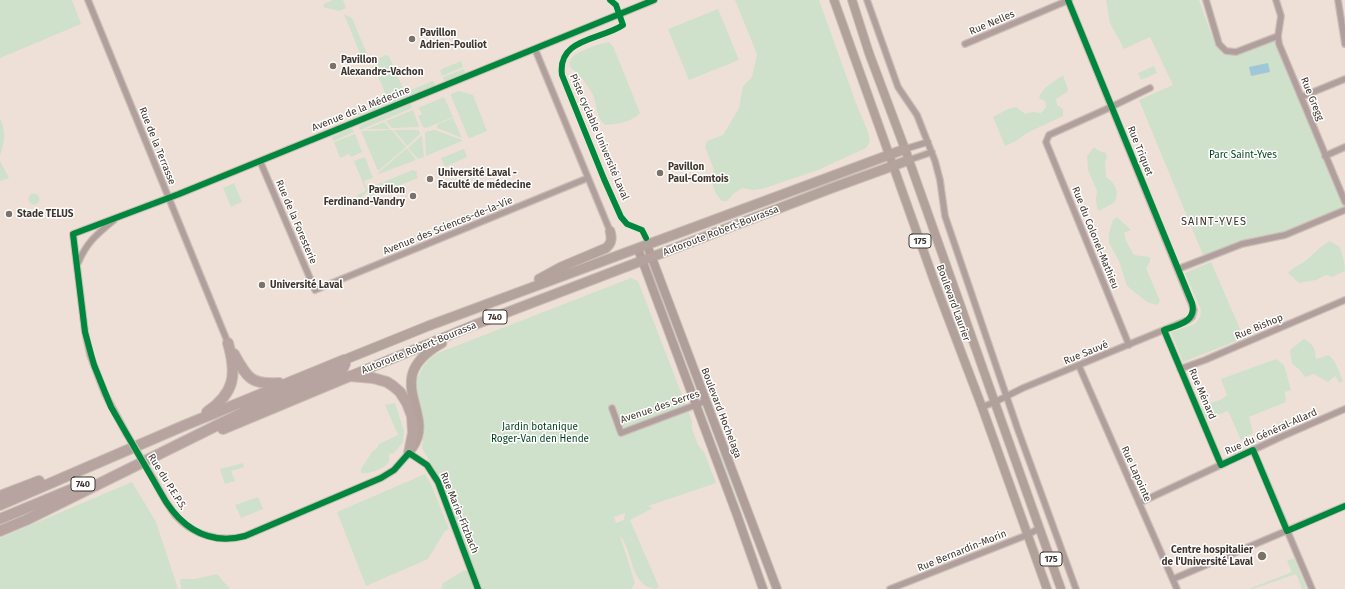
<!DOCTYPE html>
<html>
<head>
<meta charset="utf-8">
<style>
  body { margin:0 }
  canvas { display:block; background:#eee0d6 }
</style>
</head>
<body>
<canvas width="1345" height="589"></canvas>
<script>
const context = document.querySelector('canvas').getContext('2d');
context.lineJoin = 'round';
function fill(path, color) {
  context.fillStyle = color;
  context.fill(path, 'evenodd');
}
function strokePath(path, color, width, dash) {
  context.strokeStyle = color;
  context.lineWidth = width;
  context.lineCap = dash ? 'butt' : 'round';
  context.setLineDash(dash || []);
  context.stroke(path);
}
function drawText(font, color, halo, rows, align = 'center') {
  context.font = font + ' "Fira Sans",sans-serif';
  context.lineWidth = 3;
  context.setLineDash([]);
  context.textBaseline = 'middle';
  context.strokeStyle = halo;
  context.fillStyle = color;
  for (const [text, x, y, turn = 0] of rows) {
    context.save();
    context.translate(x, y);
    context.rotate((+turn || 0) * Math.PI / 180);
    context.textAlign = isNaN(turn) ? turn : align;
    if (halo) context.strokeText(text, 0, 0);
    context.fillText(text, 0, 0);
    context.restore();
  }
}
const green = new Path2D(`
  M0,0H72L81,24L0,58Z
  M333,0H343L346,8L339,11L323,7L324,4Z
  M735,0H819L856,103L868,132L870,142L866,148L818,170L762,189L753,190L742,188L733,194L727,201H722C713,192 710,182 714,170L705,147L707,141L723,135L739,108L743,86L752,77L757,54Z
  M1106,0H1199L1214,42L1223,54L1234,55L1276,41L1345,209L1291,232L1241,242L1203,255L1139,100L1173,85L1150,37L1124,49L1110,23Z
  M718,9L739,60L689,80L668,29Z
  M344,14L352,18L367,54L361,56Z
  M609,42L613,46L640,113C632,122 618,124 606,125C596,120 597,104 593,95C589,87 582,78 576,72C574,70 571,69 570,66C565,53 600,44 609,42Z
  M386,55L389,56L404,91L387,98L372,61Z
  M461,61L463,67L442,76L440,70Z
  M1154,66L1157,73L1141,80L1138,73Z
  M464,69L465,73L444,81L443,77Z
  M1063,75L1068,89L1067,92L1056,99L1057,105L1063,109V116L1027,133L1016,141L1005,146L993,117L1008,109L1016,107L1025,114L1032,112L1041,113L1046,107L1045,101L1039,98C1043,86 1053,83 1063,75Z
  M433,81L435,85L410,95L408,91Z
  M459,91L473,95L487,131L470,138L468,137L451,96V94Z
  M404,93L406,97L389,103L388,100Z
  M444,97L453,117L426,128L423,127L418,116L422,114L419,108L415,109Z
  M385,101L387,104L361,115L357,114Z
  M411,104L412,108L360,130L359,127L361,125Z
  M413,110L419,126L418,127L392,128L386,121Z
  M0,118C6,130 5,143 0,155Z
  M453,118L462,138L437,128L438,124Z
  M384,122L390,129H367Z
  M350,129H352L354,132L333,141L332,137Z
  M392,130L406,147L378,171L361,131Z
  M394,130H418L419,131L420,134L407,146Z
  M435,130L462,140V141L426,156L425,133L428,131Z
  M355,134L362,152L351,157L349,154L340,158L334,142Z
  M422,135L424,157L418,159L408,148Z
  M1094,147L1099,151L1106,153L1107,157L1105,161L1106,177C1116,184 1119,191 1115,202L1099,211L1097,208L1096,199L1097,191L1088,170L1087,156Z
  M407,148L416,160L379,174L378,173Z
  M464,149L467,157L445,167L441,158Z
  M365,157L373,178L364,181L367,189H369L359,200L357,195L366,191L354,161Z
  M0,161L9,178L0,181Z
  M412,170L417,171V173L416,174L418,178L387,190L384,182Z
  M382,182L384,187L378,189L380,193L362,201L376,185Z
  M234,183L242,202L231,207L223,188Z
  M28.5 199a5.5 5.5 0 1 1 11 0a5.5 5.5 0 1 1-11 0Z
  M1117,217L1131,230L1124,233L1126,241L1134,255L1150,257V262L1146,268L1160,301L1157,305L1147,302L1127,286L1119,261L1109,243V233L1113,220Z
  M1330,241L1340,247C1342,255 1345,262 1345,271L1332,277L1326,275L1316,280L1299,283L1288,273C1293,267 1298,266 1304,262C1313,255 1320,246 1330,241Z
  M1211,262L1244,338L1183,362L1171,332L1195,324L1200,317L1201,310L1185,273Z
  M631,278L638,281L692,421V429L698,445L704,452L716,483L648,506L653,508L630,520L659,587L655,589C630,586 633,550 620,536L635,583L631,589H478L433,467L422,448L424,429L416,390V381L424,365L430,358L438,353ZM625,513L624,520L616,523L614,517Z
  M1304,339C1314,344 1315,349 1316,359L1329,355L1335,362L1343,381L1340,383L1335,376L1328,382L1314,374L1305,377L1299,369L1292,364L1290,350Z
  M1276,359L1284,365L1291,390L1285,392L1286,402L1249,417L1253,433L1241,440L1228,411L1207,419L1200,407L1222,399L1227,395L1221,379Z
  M395,403L404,431L403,442L394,453L389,454V462C384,469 370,474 361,473V469L372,452L377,448L379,444L398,435L385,405Z
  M723,452L748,518L745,519L719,453Z
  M243,463L244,467L231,471L235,481L225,484L220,469Z
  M425,474L431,484L449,529L445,531L428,559L366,586L337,512Z
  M132,482L156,522L178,589H0V538Z
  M258,497L263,509L241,518L235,505Z
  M1294,558L1307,589H1302L1296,574L1253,589H1249L1292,572L1287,561Z
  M463,571H468L474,589H441L443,583Z
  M217,574L230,589H181L180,579H195Z`);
const water = new Path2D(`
  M1268,63L1270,72L1251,76L1249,67Z`);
const minor = new Path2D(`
  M88,0L228,343
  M867,0L898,87L917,115L935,161L940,180L945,216L1018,430L1076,589
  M1206,0L1219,44L1226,51L1236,52L1278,36
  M1276,0L1281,16L1278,36L1279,44L1345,202
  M1338,0L1345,44
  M965,44L1069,0
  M535,49L610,231
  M1301,97L1345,79
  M905,149L928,142
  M1325,156L1345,147
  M909,160L932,152
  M260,161L315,290L588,178
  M78,263C87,242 96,235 114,220
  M1178,269L1242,244L1285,235L1345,210
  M1164,330L1221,465
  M1129,345L1046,142L1049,135L1111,107L1150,88
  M1079,366L1177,589
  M1180,369L1205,360L1345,300
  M982,407L995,402L1023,388L1188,320L1192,317L1194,310L1068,0
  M612,408L621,433L706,401
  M126,433L105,394L90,355L85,332L73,234L179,194L654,0
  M1253,450L1312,589
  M154,480C160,492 167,504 175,515C192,535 220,543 245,536L381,478L394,470L409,453L427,465L438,482L478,589
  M1139,503L1283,436L1345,409
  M1173,579L1345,506
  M890,589L1027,535L1040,528`);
const secondary = new Path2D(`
  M647,245L777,589
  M638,249L737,515L763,589`);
const primary = new Path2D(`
  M834,0L936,286L982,407L1047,589
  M852,0L869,53L905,149L1061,589`);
const trunk = new Path2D(`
  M539,279L561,267L606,248C612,243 612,238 610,231
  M344,360L428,326L905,149
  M350,376L474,325L832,188L909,160
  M412,448C438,413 378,379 442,343`);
const motorway = new Path2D(`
  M234,354C247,377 250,385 279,383
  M207,412C235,393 237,374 228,343
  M223,429L350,376L373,378L387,382L393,386L400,392L407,403L412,416L413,433L409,453
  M0,496L39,481
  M0,505L183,426L344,360L345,364L342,370L256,406L26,520L0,531
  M0,519L89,482`);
const minorBridge = new Path2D(`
  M126,433L154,480`);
const cycleway = new Path2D(`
  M610,0L616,5L623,25C601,40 557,38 562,75L604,179L621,217L627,224L642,230L646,238
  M1068,0L1192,303C1197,322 1178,325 1164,330L1221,465L1253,450L1287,531L1345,506
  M478,589L438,482L427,465L409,453L394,470L381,478L245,536C211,545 185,530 166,502L111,407L94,365L85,332L73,234L179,194L654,0`);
const markers = [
  [412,39,4,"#7d7269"],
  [333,66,4,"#7d7269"],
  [660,173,4,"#7d7269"],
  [430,179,4,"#7d7269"],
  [413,196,4,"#7d7269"],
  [9,214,4,"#7d7269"],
  [262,285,4,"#7d7269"],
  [1262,556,5,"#7d7269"]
];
const shields = [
  [920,241,22],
  [495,317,24],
  [83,484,24],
  [1051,559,22]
];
const shieldNames = [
  ["175",920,241],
  ["740",495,317],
  ["740",83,484],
  ["175",1051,559]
];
const streetNames = [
  ["Rue Nelles",992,23,-23],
  ["Rue Gregg",1312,99,68],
  ["Avenue de la Médecine",361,109,-22],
  ["Piste cyclable Université Laval",599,137,67],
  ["Rue de la Terrasse",157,146,68],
  ["Rue Triquet",1140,151,68],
  ["Rue de la Foresterie",296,222,67],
  ["Avenue des Sciences-de-la-Vie",448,226,-22],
  ["Autoroute Robert-Bourassa",721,231,-21],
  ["Rue du Colonel-Mathieu",1095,238,68],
  ["Boulevard Laurier",953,303,70],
  ["Rue Bishop",1259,327,-23],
  ["Autoroute Robert-Bourassa",419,348,-22],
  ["Rue Sauvé",1086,353,-22],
  ["Rue Ménard",1202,394,67],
  ["Avenue des Serres",660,407,-19],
  ["Boulevard Hochelaga",721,413,69],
  ["Rue du Général-Allard",1271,432,-24],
  ["Rue Lapointe",1136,474,66],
  ["Rue du P.E.P.S.",167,482,58],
  ["Rue Marie-Fitzbach",459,513,68],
  ["Rue Bernardin-Morin",962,551,-22]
];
const poiNames = [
  ["Pavillon",420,33],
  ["Adrien-Pouliot",420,45],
  ["Pavillon",341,60],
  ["Alexandre-Vachon",341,72],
  ["Pavillon",668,167],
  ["Paul-Comtois",668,179],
  ["Université Laval -",438,173],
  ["Faculté de médecine",438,185],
  ["Pavillon",405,190,"right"],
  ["Ferdinand-Vandry",405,202,"right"],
  ["Stade TELUS",17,214],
  ["Université Laval",270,285],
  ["Centre hospitalier",1253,550,"right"],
  ["de l'Université Laval",1253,562,"right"]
];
const parkNames = [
  ["Parc Saint-Yves",1243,155],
  ["Jardin botanique",540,427],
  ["Roger-Van den Hende",540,439]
];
const neighbourhoodNames = [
  ["SAINT-YVES",1214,222]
];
fill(green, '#cfe1ca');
fill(water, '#9fc7d7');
strokePath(minor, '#cabfb6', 8);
strokePath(secondary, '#cabfb6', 10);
strokePath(primary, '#cabfb6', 10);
strokePath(trunk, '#cabfb6', 11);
strokePath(motorway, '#cabfb6', 12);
strokePath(minor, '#b19f9d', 5.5);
strokePath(secondary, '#b09e9a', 8);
strokePath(primary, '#b2a09b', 8);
strokePath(trunk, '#b4a29d', 9);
strokePath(motorway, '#b7a39f', 10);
strokePath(minorBridge, '#cabfb6', 8, []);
strokePath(minorBridge, '#b19f9d', 5.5);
strokePath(cycleway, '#00873e', 6);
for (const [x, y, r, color] of markers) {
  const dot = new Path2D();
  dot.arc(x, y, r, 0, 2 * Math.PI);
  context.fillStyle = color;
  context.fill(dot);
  strokePath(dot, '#fff', 1.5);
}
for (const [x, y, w] of shields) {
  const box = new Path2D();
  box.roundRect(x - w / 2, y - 7, w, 14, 3);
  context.fillStyle = '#fff';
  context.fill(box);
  strokePath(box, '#40362f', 1);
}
drawText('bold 9px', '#40362f', null, shieldNames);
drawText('10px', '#40362f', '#fff', streetNames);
drawText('bold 10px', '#40362f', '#fff', poiNames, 'left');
drawText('10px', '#003f1c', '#fff', parkNames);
context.letterSpacing = '1px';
drawText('11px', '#40362f', '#fff', neighbourhoodNames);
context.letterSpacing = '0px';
</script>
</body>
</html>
